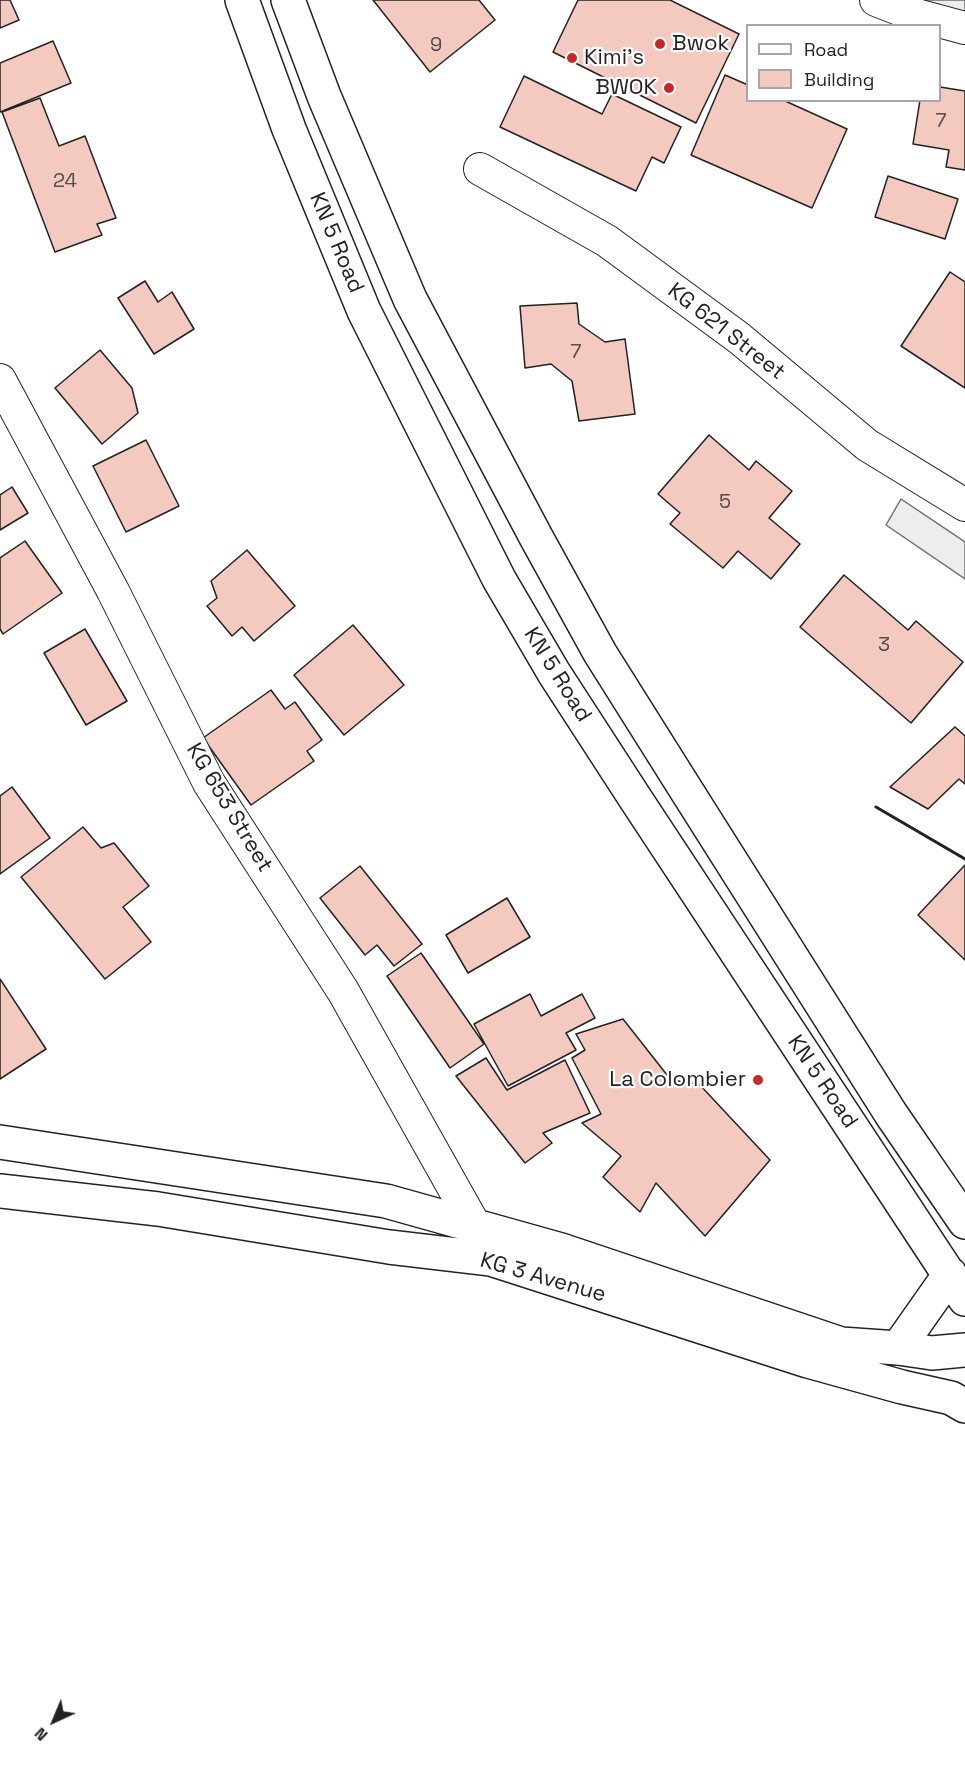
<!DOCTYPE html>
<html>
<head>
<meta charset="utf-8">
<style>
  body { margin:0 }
  #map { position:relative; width:965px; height:1775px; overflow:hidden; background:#fff; font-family:"Space Grotesk",sans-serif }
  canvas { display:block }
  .legend { position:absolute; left:746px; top:24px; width:195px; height:78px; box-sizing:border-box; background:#fff; border:2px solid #a7a7a7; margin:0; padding:8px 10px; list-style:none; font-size:18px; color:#222 }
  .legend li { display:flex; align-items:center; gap:12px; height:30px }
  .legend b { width:30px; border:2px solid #a7a7a7 }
  .north { position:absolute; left:24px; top:1691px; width:60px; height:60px; -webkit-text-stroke:4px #fff; paint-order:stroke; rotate:224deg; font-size:16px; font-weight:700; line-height:24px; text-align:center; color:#222 }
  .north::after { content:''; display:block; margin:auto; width:21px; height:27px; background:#222; clip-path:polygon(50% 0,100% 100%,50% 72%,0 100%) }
</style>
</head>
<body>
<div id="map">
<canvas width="965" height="1775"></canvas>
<ul class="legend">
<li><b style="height:8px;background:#fff"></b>Road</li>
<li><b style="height:16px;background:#f3c9c0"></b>Building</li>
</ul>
<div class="north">N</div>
</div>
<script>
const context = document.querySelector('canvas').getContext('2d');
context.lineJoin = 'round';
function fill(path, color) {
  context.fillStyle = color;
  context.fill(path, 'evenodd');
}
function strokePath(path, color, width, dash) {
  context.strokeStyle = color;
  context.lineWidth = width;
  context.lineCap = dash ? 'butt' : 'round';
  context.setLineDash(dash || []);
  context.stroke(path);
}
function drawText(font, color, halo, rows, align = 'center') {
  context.font = font + ' "Space Grotesk",sans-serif';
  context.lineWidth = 4.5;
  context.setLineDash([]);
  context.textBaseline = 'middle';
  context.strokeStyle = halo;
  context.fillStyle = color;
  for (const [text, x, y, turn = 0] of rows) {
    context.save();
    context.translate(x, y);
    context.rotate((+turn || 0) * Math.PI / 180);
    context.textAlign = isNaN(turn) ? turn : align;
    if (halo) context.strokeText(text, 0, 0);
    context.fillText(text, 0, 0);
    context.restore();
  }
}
const parking = new Path2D(`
  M894,0H965V18Z
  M901,499L965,542V579L886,525Z`);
const building = new Path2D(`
  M0,0H10L19,20L0,28Z
  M373,0H479L495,20L430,72Z
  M578,0H670L739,34L696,123L553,52Z
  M53,41L71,83L0,112V63Z
  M725,75L748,85V100H783L847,129L812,208L691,155Z
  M524,76L602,114L612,94L681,127L664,163L652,157L636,191L500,127Z
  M940,87L965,91V170L946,167L949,150L913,144L920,100H940Z
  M40,98L59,146L85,136L116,218L97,224L102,235L55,252L2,112Z
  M888,176L958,199L945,239L875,217Z
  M950,272L965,282V388L901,346Z
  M145,281L158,302L172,292L194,329L154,354L118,298Z
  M577,303L579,324L605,342L625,339L635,414L579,421L572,381L551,364L525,368L520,306Z
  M100,350L132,388L138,413L102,444L55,388Z
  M709,435L749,470L756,461L792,491L769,518L800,544L771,579L738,551L723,568L670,524L680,513L658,494Z
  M146,440L179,506L126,532L93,466Z
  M12,487L28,513L0,530V495Z
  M25,541L62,593L3,634L0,629V558Z
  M247,550L295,606L254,641L242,627L232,636L207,606L217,598L211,581Z
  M844,575L908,630L916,621L963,662L911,723L800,627Z
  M353,625L404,685L344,735L294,675Z
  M85,629L127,701L86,725L44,653Z
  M271,690L285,709L295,702L322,740L307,751L314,761L251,805L203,738Z
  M955,727L965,736V784L959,779L928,809L890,787Z
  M12,787L50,838L0,874V796Z
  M83,827L101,848L114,843L149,886L123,907L151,942L105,979L21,877Z
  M965,865V960L918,915Z
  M360,866L422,944L394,966L377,945L365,955L320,898Z
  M507,898L530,937L468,973L446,935Z
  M421,953L484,1044L450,1068L387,976Z
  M0,979L46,1049L0,1079Z
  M530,994L541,1016L582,994L595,1018L566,1033L576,1050L508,1086L474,1024Z
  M623,1019L671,1080L699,1084L770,1160L705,1236L656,1183L640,1212L603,1177L621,1156L582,1123L601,1114L572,1058L585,1050L576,1034Z
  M486,1058L507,1090L565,1060L590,1113L543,1133L552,1143L525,1163L456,1076Z`);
const street = new Path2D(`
  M876,0L909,13L965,28
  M480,169L607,241L739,338L867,445L965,505
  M0,380L113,591L209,783L343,991L475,1226`);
const secondary = new Path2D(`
  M0,1142L386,1201L561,1250L841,1344L898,1348L932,1353L965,1350
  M0,1191L158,1209L389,1247L491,1259L808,1361L902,1387L951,1398L965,1406`);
const primary = new Path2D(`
  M242,0L289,129L364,311L499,579L554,673L635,798L965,1299
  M288,0L324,96L410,299L536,537L600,653L683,785L891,1114L965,1222
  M898,1348L950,1274`);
const wall = new Path2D(`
  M876,807L965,859`);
const markers = [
  [660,44,6,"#c62828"],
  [572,58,6,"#c62828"],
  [669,88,6,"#c62828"],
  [758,1080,6,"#c62828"]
];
const numberNames = [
  ["9",436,46],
  ["7",941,122],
  ["24",65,182],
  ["7",576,353],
  ["5",725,503],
  ["3",884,646]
];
const poiNames = [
  ["Bwok",672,44],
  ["Kimi's",584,58],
  ["BWOK",657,88,"right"],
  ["La Colombier",746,1080,"right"]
];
const streetNames = [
  ["KN 5 Road",336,243,67],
  ["KG 621 Street",726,332,38],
  ["KN 5 Road",557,675,58],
  ["KG 653 Street",229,808,59],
  ["KN 5 Road",822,1082,56],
  ["KG 3 Avenue",543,1278,16]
];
fill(parking, '#ededed');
strokePath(parking, '#6f6f6f', 1.5);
fill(building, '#f3c9c0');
strokePath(building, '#222', 1.5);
strokePath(street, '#222', 34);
strokePath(secondary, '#222', 36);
strokePath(primary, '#222', 36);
strokePath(street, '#fff', 32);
strokePath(secondary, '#fff', 33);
strokePath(primary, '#fff', 33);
strokePath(wall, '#222', 3);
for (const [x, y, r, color] of markers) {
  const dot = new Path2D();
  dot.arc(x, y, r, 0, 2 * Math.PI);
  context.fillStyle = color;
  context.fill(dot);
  strokePath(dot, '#fff', 2);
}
drawText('20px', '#564c4a', null, numberNames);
drawText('22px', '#222', '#fff', poiNames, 'left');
drawText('22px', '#222', '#fff', streetNames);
</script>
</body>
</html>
